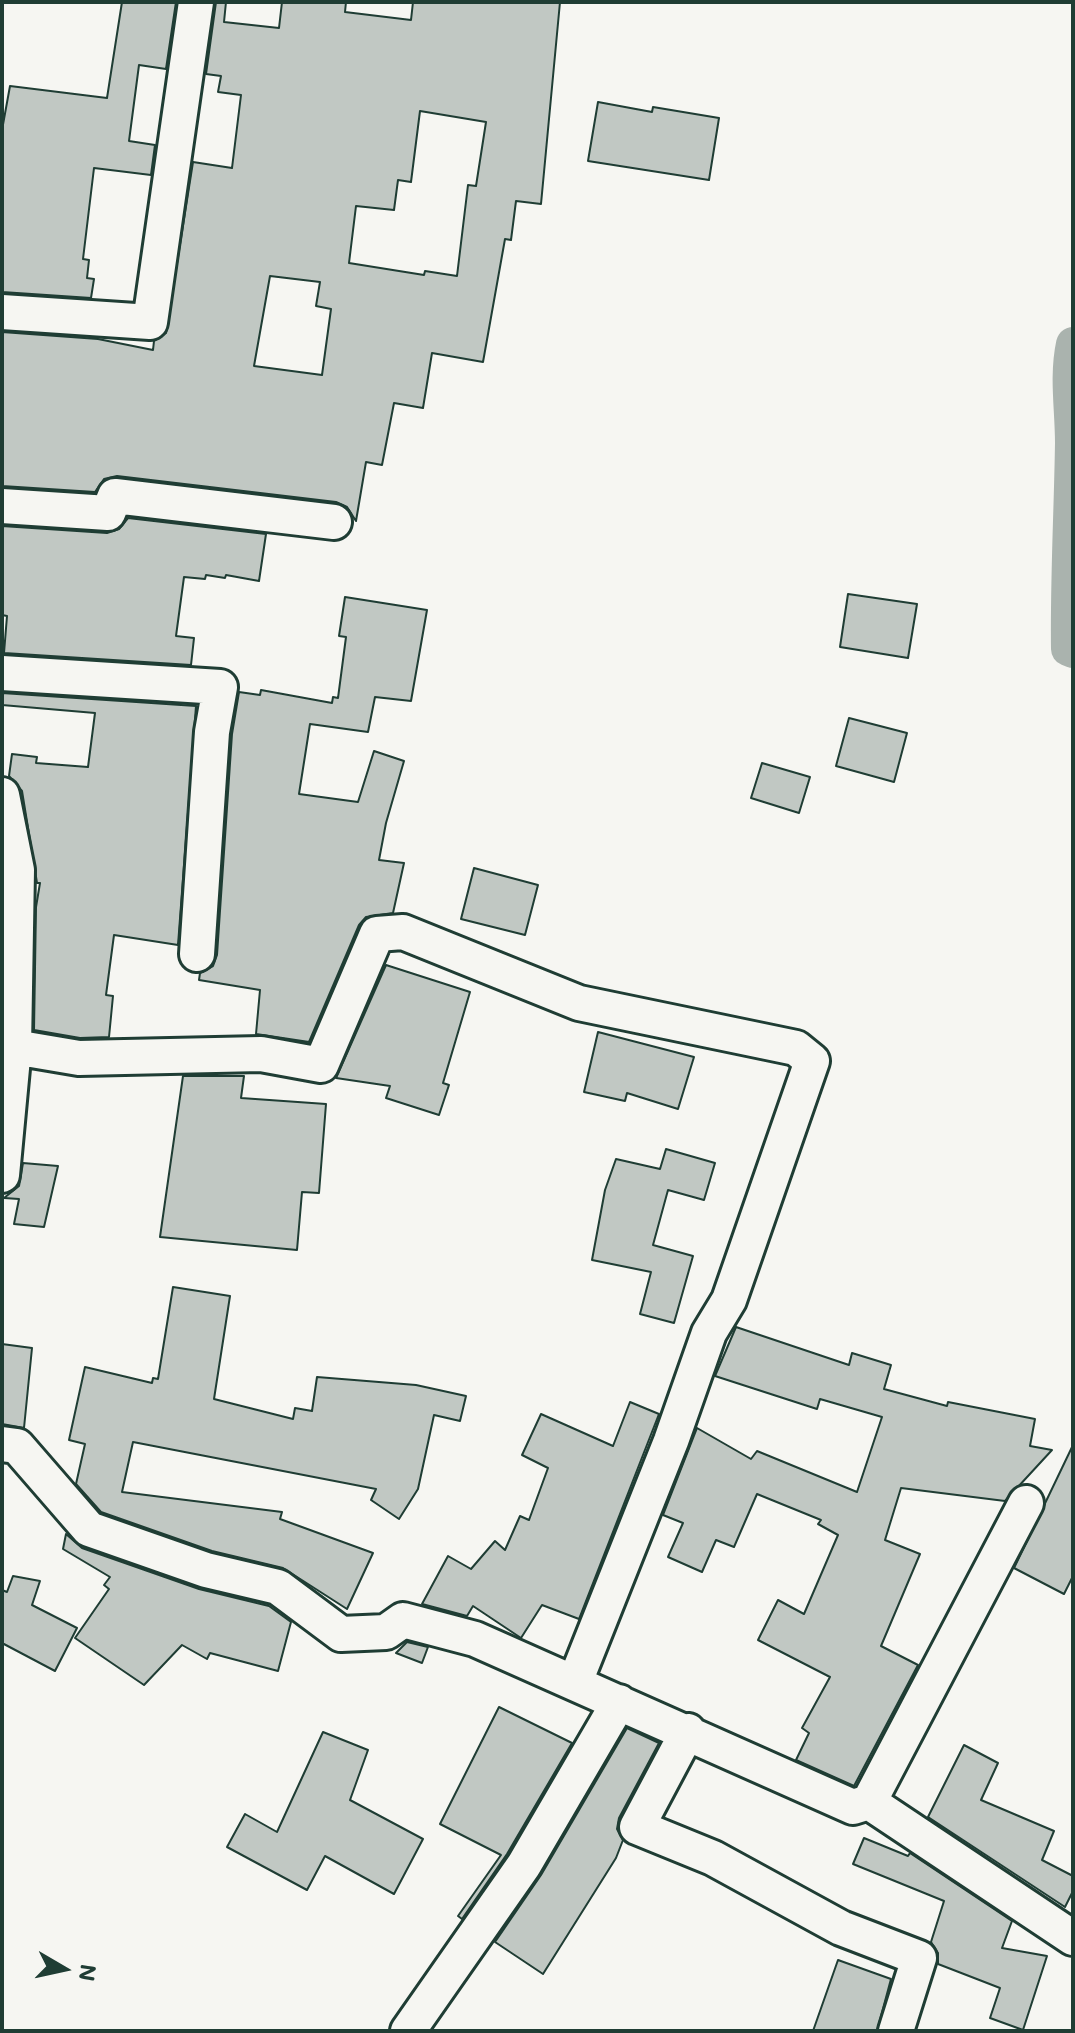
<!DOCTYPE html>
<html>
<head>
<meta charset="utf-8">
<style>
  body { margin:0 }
  #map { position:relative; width:1075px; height:2033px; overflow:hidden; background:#f6f6f2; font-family:Mali,sans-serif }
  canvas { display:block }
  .frame { position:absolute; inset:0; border:4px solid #1f3d34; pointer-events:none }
  .north { position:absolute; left:24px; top:1929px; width:80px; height:80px; -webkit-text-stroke:6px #f6f6f2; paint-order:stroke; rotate:99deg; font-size:22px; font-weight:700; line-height:32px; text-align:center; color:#1f3d34 }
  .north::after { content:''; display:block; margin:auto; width:28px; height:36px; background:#1f3d34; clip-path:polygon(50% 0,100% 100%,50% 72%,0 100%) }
</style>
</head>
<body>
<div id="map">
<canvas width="1075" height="2033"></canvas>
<div class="frame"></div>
<div class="north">N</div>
</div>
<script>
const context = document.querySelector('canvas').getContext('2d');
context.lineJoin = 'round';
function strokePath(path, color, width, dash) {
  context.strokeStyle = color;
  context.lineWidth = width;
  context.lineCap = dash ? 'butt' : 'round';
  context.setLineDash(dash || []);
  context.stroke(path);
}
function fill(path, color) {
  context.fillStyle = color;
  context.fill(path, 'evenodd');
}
const canal = new Path2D(`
  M1073,344C1066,377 1072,409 1072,443C1071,511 1067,580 1068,649L1073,651`);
const building = new Path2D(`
  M122,2H176L166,69L139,65L129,141L155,145L151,175L94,168L83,259L89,260L87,278L94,279L91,298L2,292V130L10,86L107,98Z
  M216,2H226L224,22L279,28L282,2H346L345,12L411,20L413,2H560L541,204L516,201L511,240L505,239L483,362L432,353L423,408L394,403L382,465L366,462L356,521L347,507L336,502L117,476L104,479L95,492L2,486V332L98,339L153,350L154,341L166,333L193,162L232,168L241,95L218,92L221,76L206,74ZM420,111L486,122L476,186L468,185L457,276L425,271L424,275L349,263L356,206L394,210L398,180L411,182ZM270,276L320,282L316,306L331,309L322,375L254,366Z
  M598,102L652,112L653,107L719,118L709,180L588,161Z
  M128,518L266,534L259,581L226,575L225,578L206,575L205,579L184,577L176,636L194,638L191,665L4,653L7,616L2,615V526L107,533L119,529Z
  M848,594L917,604L908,658L840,647Z
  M345,597L427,610L411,701L375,697L368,732L310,724L299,794L358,802L374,751L404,761L386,823L379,860L404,863L393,913L366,917L359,925L309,1042L256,1034L260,990L199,980L200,973L213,966L217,955L232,734L239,692L260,695L261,690L332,703L333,697L338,698L346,637L339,636Z
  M2,693L196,706L178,945L114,935L106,995L113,996L109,1037L80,1038L34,1030L36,907L40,883H37L22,791L9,776L12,754L37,757L36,763L88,767L95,713L2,705Z
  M849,718L907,733L894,782L836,766Z
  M762,763L810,777L799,813L751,798Z
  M474,868L538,885L525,935L461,919Z
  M386,965L470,992L443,1083L449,1085L439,1115L386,1098L390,1086L336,1078Z
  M598,1032L694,1057L678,1109L627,1093L625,1101L584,1092Z
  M183,1076H244L241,1098L326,1104L319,1193L302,1192L297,1250L160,1237Z
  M666,1149L715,1163L704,1200L668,1190L653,1245L693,1256L674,1323L640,1314L651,1272L592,1260L605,1190L616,1159L660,1169Z
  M23,1163L58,1166L44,1227L14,1224L19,1199L4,1198L19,1186Z
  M173,1287L230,1296L214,1399L293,1419L295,1408L312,1411L317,1377L416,1385L466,1396L460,1421L434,1415L418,1489L399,1519L371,1500L376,1489L133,1442L122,1492L282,1512L280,1519L373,1553L347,1609L283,1568L212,1551L101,1512L76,1484L85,1444L69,1440L85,1367L152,1383L153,1378L158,1379Z
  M736,1327L849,1365L852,1353L891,1365L884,1389L947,1406L948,1402L1035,1419L1030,1446L1052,1450L1005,1501L901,1488L885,1540L920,1554L881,1646L918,1665L854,1786L796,1760L809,1733L802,1728L830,1677L758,1640L778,1600L804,1614L838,1535L818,1524L821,1520L757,1494L734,1547L716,1540L702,1572L668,1557L683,1523L663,1515L697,1428L751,1459L757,1451L857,1492L882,1417L820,1399L817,1409L715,1376Z
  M2,1344L32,1348L24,1428L2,1424Z
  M630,1402L659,1414L579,1619L542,1605L521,1638L473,1606L467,1616L422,1604L448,1556L471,1569L495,1541L505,1550L520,1516L529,1520L548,1468L522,1455L541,1414L613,1446Z
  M1073,1445V1576L1064,1594L1014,1568Z
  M66,1534L82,1548L199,1589L269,1606L291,1622L278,1671L210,1653L207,1659L182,1645L144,1685L75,1638L109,1589L104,1585L110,1577L63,1549Z
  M13,1576L40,1581L32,1605L77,1628L55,1671L2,1643V1590L7,1592Z
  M407,1642L428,1647L422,1663L396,1653Z
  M499,1707L572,1743L507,1854L462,1919L458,1916L501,1855L440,1824Z
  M627,1728L659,1743L619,1818L617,1829L623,1840L616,1858L543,1974L495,1942L541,1875Z
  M323,1732L368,1750L350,1800L423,1839L394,1894L325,1856L307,1890L227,1847L245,1814L277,1832Z
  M964,1745L998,1763L981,1800L1054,1831L1042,1860L1073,1876V1891L1065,1907L928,1817Z
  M864,1838L908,1856L910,1853L1012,1921L1002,1948L1047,1956L1023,2030L990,2018L1000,1988L938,1964V1953L931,1942L944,1901L853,1864Z
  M838,1960L891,1979L877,2031H813Z`);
const minor = new Path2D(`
  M2,312L150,322L196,2
  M2,506L108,513L115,496L334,522
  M2,673L220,687L212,732L197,954
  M2,795L17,870L14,1047L2,1175
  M14,1047L79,1058L261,1054L321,1065L377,934L403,932L579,1003L796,1048L812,1061L729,1300L709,1333L671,1441L575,1682
  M2,1444L17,1446L89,1529L206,1570L278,1587L341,1634L386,1632L403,1620L475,1639L853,1807L869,1802L1073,1938
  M688,1731L637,1827L713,1858L841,1928L919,1958L896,2031
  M869,1802L1026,1503
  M408,2031L524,1865L619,1702`);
strokePath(canal, '#aab3ae', 34);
fill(building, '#c1c8c3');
strokePath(building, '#1f3d34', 2);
strokePath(minor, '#1f3d34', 40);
strokePath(minor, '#f6f6f2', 34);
</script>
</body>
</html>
